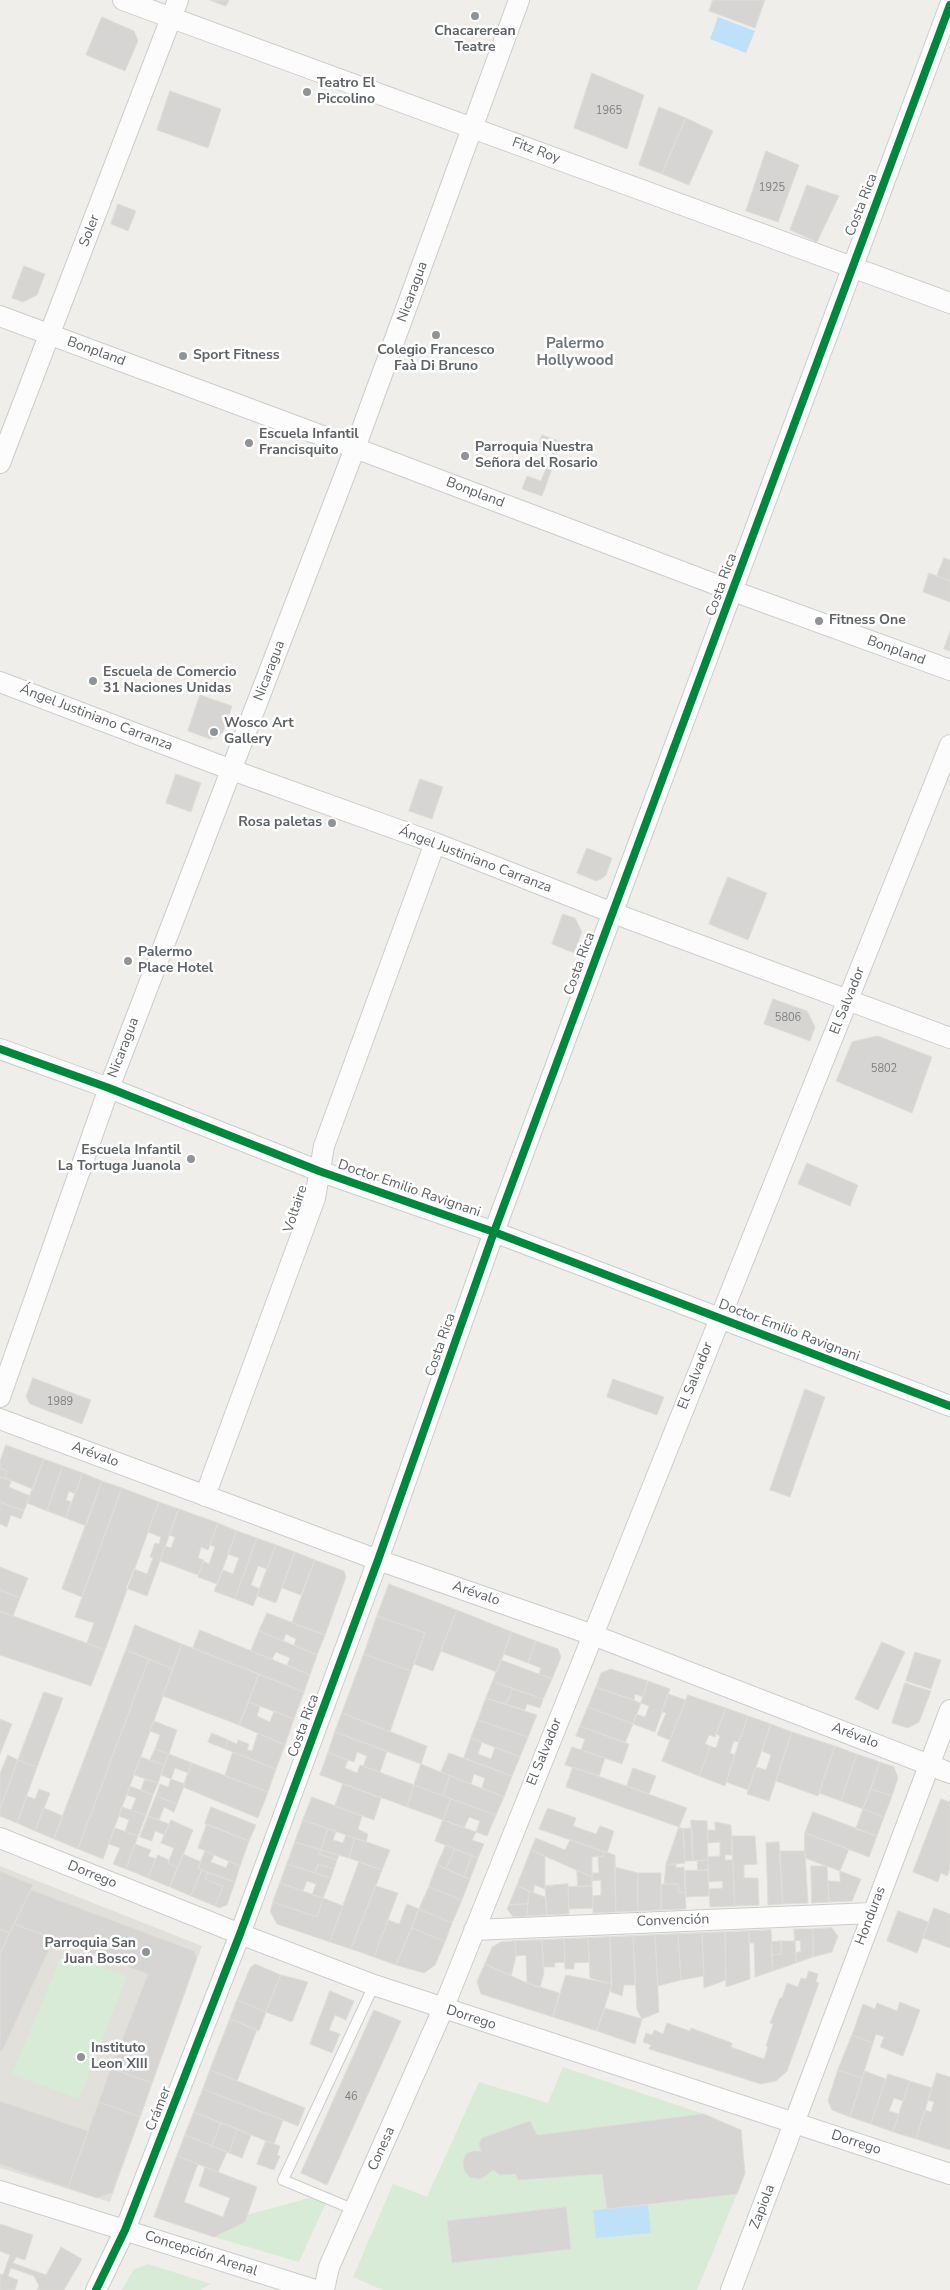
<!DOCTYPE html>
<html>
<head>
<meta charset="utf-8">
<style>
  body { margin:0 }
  canvas { display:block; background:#efeeea }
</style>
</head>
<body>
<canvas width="950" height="2290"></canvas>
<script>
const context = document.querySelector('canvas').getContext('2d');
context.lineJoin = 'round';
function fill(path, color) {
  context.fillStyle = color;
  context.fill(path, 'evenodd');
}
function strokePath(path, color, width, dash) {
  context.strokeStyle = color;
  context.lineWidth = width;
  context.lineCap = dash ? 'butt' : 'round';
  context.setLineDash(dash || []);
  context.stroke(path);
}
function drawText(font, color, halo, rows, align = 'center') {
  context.font = font + ' "Nunito Sans",sans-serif';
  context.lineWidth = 5;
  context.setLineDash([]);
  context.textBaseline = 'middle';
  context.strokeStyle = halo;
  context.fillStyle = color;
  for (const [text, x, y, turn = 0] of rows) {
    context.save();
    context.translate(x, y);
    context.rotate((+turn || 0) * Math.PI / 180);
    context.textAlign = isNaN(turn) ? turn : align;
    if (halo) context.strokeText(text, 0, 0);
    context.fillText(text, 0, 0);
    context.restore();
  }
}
const education = new Path2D(`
  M0,1866L202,1946L110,2202L0,2168Z`);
const green = new Path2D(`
  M62,1955L127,1976L79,2099L12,2074Z
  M563,2067L704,2114L473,2151L466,2155L464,2170L469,2177C480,2180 485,2178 493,2170L500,2175L515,2174L518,2180L602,2174L607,2209L593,2210L651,2233L648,2205L737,2194L697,2290H383L353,2277L393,2184L427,2197L479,2082L548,2103ZM565,2207L570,2249L452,2263L447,2221Z
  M331,2192L299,2262L214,2237L244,2222L247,2215Z
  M148,2264L211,2284L200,2290H122L133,2270Z`);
const water = new Path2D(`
  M718,17L755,31L746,53L710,39Z
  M648,2205L651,2233L596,2238L593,2210Z`);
const building = new Path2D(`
  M210,0H229L226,6Z
  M713,0H765L755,28L709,11Z
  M102,17L134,31L138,41L125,71L86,55Z
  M592,73L644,95L627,149L574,128Z
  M170,91L221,109L208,148L157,130Z
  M659,107L686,118L662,174L639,165Z
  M686,118L713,131L689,185L662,174Z
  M766,151L799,165L778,222L746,211Z
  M807,185L839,196L817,242L790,230Z
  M118,204L136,211L128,231L111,224Z
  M24,266L45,274L37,295L23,302L12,298Z
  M542,435L562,442L542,496L522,489L527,476L541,481L552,453L538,447Z
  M944,558L950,560V581L937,576Z
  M929,573L950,581V602L923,592Z
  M950,632V651L944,649Z
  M200,695L232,706L223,732L216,738L210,739L188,731Z
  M176,774L201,783L191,812L166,803Z
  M420,779L443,787L432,819L409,811Z
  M587,848L612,858L606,875L601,879L596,881L577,873Z
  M728,877L767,893L748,940L709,924Z
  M563,914L575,918L582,932L574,953L552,944Z
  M773,999L807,1011L815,1027L810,1041L764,1024Z
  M878,1036L932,1057L912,1113L836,1081L852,1042Z
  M807,1163L858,1185L850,1206L798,1184Z
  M33,1378L91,1400L82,1424L30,1404L26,1397Z
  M613,1379L664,1397L657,1415L607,1397Z
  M805,1389L825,1397L790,1497L770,1490Z
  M6,1445L44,1459L33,1489L5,1478L7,1471L0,1468V1461Z
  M44,1459L63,1466L47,1511L27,1503Z
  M63,1466L83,1473L75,1494L69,1491L66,1500L71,1502L66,1518L47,1511Z
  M0,1468L7,1471L5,1478L0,1477Z
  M83,1473L102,1481L86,1526L66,1518Z
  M0,1477L11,1481L9,1487L30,1496L24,1511L0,1502Z
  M102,1481L122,1488L82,1597L62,1589Z
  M122,1488L159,1502L105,1650L87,1643L94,1623L75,1617Z
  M0,1502L24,1511L21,1519L11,1515L7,1527L0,1524Z
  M159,1502L179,1509L147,1596L126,1588L134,1569L147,1574L153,1558L150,1557L155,1543L159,1544L161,1537L148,1532Z
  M179,1509L218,1523L208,1550L201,1547L198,1558L204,1560L198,1575L160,1561L165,1546L171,1548L175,1537L169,1535Z
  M218,1523L237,1531L217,1584L198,1577L203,1561L209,1564L215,1547L210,1545Z
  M237,1531L257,1538L235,1599L214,1591L223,1570L233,1574L239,1558L228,1554Z
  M257,1538L276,1545L267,1569L258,1566L251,1585L260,1589L253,1606L235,1599Z
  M276,1545L295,1552L276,1603L257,1596Z
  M295,1552L315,1560L301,1595L282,1588Z
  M315,1560L344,1571L346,1577L325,1635L292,1623Z
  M0,1567L28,1578L20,1598L0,1590Z
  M389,1584L457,1610L433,1671L414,1664L425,1633L377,1616Z
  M0,1590L20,1598L13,1616L0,1611Z
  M457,1610L512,1632L497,1672L441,1651Z
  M0,1611L105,1650L91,1686L0,1655Z
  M267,1613L325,1635L317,1655L294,1645L296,1639L286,1634L283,1641L259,1631Z
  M377,1616L425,1633L411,1671L364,1654Z
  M135,1625L182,1644L173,1669L126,1650Z
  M200,1630L310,1675L304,1692L193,1648Z
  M259,1631L317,1655L310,1675L287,1665L290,1658L276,1652L272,1659L251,1651Z
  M512,1632L536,1641L528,1663L504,1654Z
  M536,1641L558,1649L561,1657L552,1679L539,1674L541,1668L528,1663Z
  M882,1642L905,1652L878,1710L855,1699Z
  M182,1644L259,1674L239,1725L163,1696Z
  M126,1650L149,1659L78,1849L54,1839Z
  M915,1652L941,1660L931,1689L906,1681Z
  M364,1654L411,1671L390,1732L342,1713Z
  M149,1659L173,1669L103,1859L78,1849Z
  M501,1660L552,1679L543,1699L493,1681Z
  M611,1669L648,1681L643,1697L635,1694L634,1700L596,1687L601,1673Z
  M259,1674L304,1692L294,1719L249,1702Z
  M493,1681L513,1689L506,1704L486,1698Z
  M648,1681L670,1689L655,1732L633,1724L636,1714L645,1717L649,1706L641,1703Z
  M905,1683L931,1691L919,1722L908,1728L892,1723Z
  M596,1687L641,1703L633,1724L588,1707Z
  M513,1689L543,1699L540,1708L527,1704L525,1710L506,1704Z
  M44,1692L63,1698L37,1767L18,1760Z
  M668,1694L686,1700L670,1740L657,1735L666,1713L662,1712Z
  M688,1695L726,1708L715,1737L709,1735L705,1744L710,1746L699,1776L662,1761Z
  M486,1698L537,1715L528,1737L478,1720Z
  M249,1702L260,1706L257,1716L270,1722L274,1711L294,1719L285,1745L239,1725Z
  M588,1707L633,1724L625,1743L580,1726Z
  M726,1708L748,1716L739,1742L734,1741L730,1753L735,1755L725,1786L699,1776L710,1746L716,1748L720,1736L716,1734Z
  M342,1713L427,1746L421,1764L335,1732Z
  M748,1716L771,1724L748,1790L726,1782Z
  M0,1719L12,1724L0,1754Z
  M478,1720L528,1737L520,1757L471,1738Z
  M154,1721L177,1730L169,1754L155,1749L160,1735L150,1731Z
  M771,1724L792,1732L769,1801L747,1794L756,1767L766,1770L771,1755L762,1751Z
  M580,1726L629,1744L622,1764L581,1750L585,1739L576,1736Z
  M335,1732L387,1751L380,1772L363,1766L367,1756L357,1752L354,1762L328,1753Z
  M792,1732L835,1746L818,1796L776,1781Z
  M212,1733L228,1740L225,1749L208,1742Z
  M258,1733L285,1745L276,1769L225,1749L228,1740L237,1744L238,1740L249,1744L247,1750L252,1751Z
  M471,1738L482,1742L478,1754L491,1759L495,1747L520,1757L512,1776L464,1758Z
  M835,1746L857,1754L841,1801L819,1793Z
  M572,1747L605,1758L599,1776L565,1765Z
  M155,1749L169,1754L164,1765L150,1760Z
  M233,1752L276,1769L268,1792L225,1776Z
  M328,1753L348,1760L345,1768L357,1773L360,1765L414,1785L407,1807L320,1775Z
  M449,1753L512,1776L504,1797L482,1788L485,1778L474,1774L471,1784L441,1772Z
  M169,1754L192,1763L188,1773L175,1768L171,1779L161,1775Z
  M857,1754L880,1762L863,1809L841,1801Z
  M8,1755L18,1760L0,1809V1774Z
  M141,1757L164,1765L158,1783L134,1775Z
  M18,1760L37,1767L17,1823L0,1816V1809Z
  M880,1762L894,1767L898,1778L892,1796L871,1789Z
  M192,1763L268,1792L258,1818L183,1787Z
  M421,1764L450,1776L443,1796L414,1785Z
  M573,1767L687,1808L679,1827L566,1787Z
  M633,1768L656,1776L649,1794L627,1786Z
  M450,1776L504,1797L496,1815L443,1796Z
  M145,1779L158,1783L153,1795L141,1790Z
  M171,1779L185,1784L177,1804L156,1796L160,1784L168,1787Z
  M343,1784L381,1798L374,1820L335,1806Z
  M414,1785L451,1799L443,1820L407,1807Z
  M130,1786L153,1795L146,1815L131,1810L136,1798L127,1795Z
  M39,1789L50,1793L35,1831L17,1823L27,1796L35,1799Z
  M871,1789L892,1796L884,1817L863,1809Z
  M156,1796L177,1804L174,1812L164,1807L159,1820L148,1816Z
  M312,1797L362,1816L358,1829L368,1834L366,1842L303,1820Z
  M451,1799L496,1815L487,1836L476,1832L480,1821L469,1817L464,1828L443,1820Z
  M941,1799L949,1802L950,1799V1868L947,1876L941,1873L938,1882L913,1872Z
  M122,1807L146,1815L138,1836L125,1831L129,1820L119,1816Z
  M211,1807L256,1825L249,1841L205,1824Z
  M44,1808L63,1816L54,1839L35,1831Z
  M548,1808L576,1818L573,1826L596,1834L600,1826L614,1831L607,1853L539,1829Z
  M863,1809L884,1817L877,1836L856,1829Z
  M813,1812L877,1836L869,1857L805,1833Z
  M148,1816L169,1824L165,1835L155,1831L152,1841L140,1837Z
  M171,1820L193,1830L178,1868L168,1863L174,1848L161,1843Z
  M303,1820L328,1829L321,1850L295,1842Z
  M443,1820L476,1832L472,1840L484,1844L478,1858L435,1841Z
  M691,1820L707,1821L708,1860L693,1861Z
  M715,1822L731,1825L732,1855H725V1860H733L735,1906L710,1907L709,1889L723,1888L722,1881L709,1882L708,1857L720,1856V1842L708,1843V1830H715Z
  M207,1824L249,1841L240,1866L198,1848Z
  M679,1827L683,1829L685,1863L666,1865Z
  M115,1828L138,1836L126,1869L113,1864L120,1848L109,1844Z
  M692,1828L693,1861H685L683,1829Z
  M328,1829L336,1831L333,1840L343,1843L346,1835L355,1838L349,1858L321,1850Z
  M805,1833L849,1849L840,1871L805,1858Z
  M732,1836H755L757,1864L744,1865V1878H758L759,1905L735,1906Z
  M355,1838L390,1850L382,1870L349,1858Z
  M536,1838L565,1850L570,1840L603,1851V1856L592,1857V1877L531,1850Z
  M295,1842L321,1850L319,1854L337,1860L334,1869L318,1864L315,1873L287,1864Z
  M779,1842L783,1904L768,1905L766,1843Z
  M135,1844L151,1850L148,1856L156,1859L148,1878L126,1869Z
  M446,1845L455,1849L446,1869L437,1865Z
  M455,1849L472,1856L464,1877L446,1869Z
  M321,1850L339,1855L337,1860L319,1854Z
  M531,1850L545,1856V1889L535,1885L533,1892L517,1886Z
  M205,1851L214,1855L211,1862L226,1868L229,1861L240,1866L235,1882L198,1869Z
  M603,1851L615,1855L616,1912L593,1913V1896L601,1895V1880L592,1881V1873H599L598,1857L603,1856Z
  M780,1851H805L808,1903L783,1904Z
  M183,1854L201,1862L198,1869L202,1870L191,1896L170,1887Z
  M158,1855L169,1860L168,1863L178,1868L170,1887L148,1878Z
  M472,1856L478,1858L470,1879L464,1877Z
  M708,1860V1870L698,1871L697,1861Z
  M359,1862L382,1870L351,1949L330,1942Z
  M287,1864L331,1878L323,1898L312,1895L316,1884L307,1881L303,1891L280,1883Z
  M318,1864L334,1869L331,1878L315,1873Z
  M676,1864V1868L684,1867L685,1892L679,1893L678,1884H664L666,1865Z
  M437,1865L470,1879L462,1900L429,1887Z
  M811,1866H827L829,1902L812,1903Z
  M615,1867L638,1873V1911L616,1912Z
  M202,1870L208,1873L205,1879L223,1886L215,1906L191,1896Z
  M577,1870L592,1877V1886L578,1887Z
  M708,1870L709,1896L686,1897L685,1871Z
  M0,1871L33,1885L10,1933L0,1929Z
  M840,1871L861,1879L852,1901L829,1902L828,1881L840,1882Z
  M208,1873L235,1882L227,1905L219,1908L215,1906L223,1886L205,1879Z
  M638,1873H661V1910L638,1911Z
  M280,1883L323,1898L317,1917L273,1902Z
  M568,1884L569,1914L547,1915L545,1886Z
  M664,1884H678L679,1893L685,1892L686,1909L661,1910V1885Z
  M376,1886L398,1893L374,1957L351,1949Z
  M517,1886L529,1891L528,1904L509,1905Z
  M592,1886L593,1908L569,1909L568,1887Z
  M429,1887L462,1900L452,1923L419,1909Z
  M31,1890L194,1951L197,1958L152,2083L111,2068L148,1974L14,1924Z
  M529,1891L545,1897L547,1915L527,1916Z
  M323,1898L343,1906L330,1942L277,1924L270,1911L273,1902L317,1917Z
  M407,1904L419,1909L396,1965L374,1957L388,1920L399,1924Z
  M528,1904L527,1916L513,1917L507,1909L509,1905Z
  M934,1908L950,1914V1948L923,1938Z
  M419,1909L452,1923L445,1942L412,1928Z
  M898,1911L929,1922L917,1953L887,1941Z
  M14,1924L54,1939L2,2051L0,2050V1954Z
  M412,1928L445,1942L435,1965L424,1973L396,1965Z
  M832,1928L838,1936L832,1952L813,1957V1929Z
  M0,1929L10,1933L0,1954Z
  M794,1929H813V1957L796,1963V1953L801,1951L800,1940L795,1941Z
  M771,1930L773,1971L755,1977L754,1943H749V1931Z
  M749,1931L750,1979L726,1987L725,1932Z
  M725,1932L726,1980L704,1988L702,1933Z
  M702,1933L704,1976L681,1980L678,1934Z
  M678,1934L681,1980L658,1986L655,1935Z
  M655,1935L659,2012L642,2019L637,2010L633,1936Z
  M633,1936L635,1985H624L622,1996L611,1992L610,1937Z
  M610,1937L612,1984L590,1978L588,1938Z
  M588,1938L589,1962L574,1963V1969H565L564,1939Z
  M564,1939L565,1962L554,1963L555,1967H543L542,1940Z
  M542,1940L544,1972L540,1988L527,1983L526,1955L516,1956L515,1941Z
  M515,1941L516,1956L511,1976L485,1964L492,1947L501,1942Z
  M781,1941H795L796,1963L773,1971L771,1955L781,1954Z
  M781,1941V1954L771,1955L772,1942Z
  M255,1964L281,1975L266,2012L237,2000L250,1968Z
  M485,1964L527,1983L559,1993L553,2017L481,1994L477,1982Z
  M809,1971L818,1974L816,1982L819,1983L787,2071L776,2081L761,2084L649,2049L651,2045L643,2042L646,2033L652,2035L654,2030L663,2034L667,2023L690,2031L691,2028L732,2043L731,2047L764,2059L768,2047L766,2046L773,2024L770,2023L780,1998H782L787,1983L798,1987L801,1978L806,1979Z
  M281,1975L308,1982L292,2022L266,2012Z
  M566,1975L612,1984L597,2031L553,2017Z
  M330,1991L354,2001L346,2020L335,2015L329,2030L340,2034L332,2053L310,2044Z
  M237,2000L266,2012L259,2031L230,2019Z
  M900,2002L920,2010L903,2056L880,2047L884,2037L876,2034L873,2043L852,2035L863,2004L875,2009L877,2003L897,2011Z
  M605,2008L642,2019L635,2044L597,2031Z
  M374,2010L401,2021L327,2185L301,2173Z
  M230,2019L257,2030L237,2081L210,2070Z
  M852,2035L873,2043L862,2078L838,2070Z
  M111,2068L152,2083L140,2117L99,2102Z
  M210,2070L305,2108L298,2126L203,2089Z
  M838,2070L862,2078L850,2117L832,2110L828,2101Z
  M865,2071L886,2079L871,2124L850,2117Z
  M937,2073L950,2077V2150L916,2139L925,2110L931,2112L934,2102L928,2100Z
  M888,2074L910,2081L903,2101L894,2098L889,2111L899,2114L893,2132L871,2124Z
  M910,2081L932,2088L916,2139L893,2132Z
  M203,2089L283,2120L274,2144L194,2112Z
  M0,2101L88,2131L68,2188L0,2164Z
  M99,2102L140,2117L112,2193L97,2198L68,2188Z
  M194,2112L221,2123L212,2146L185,2135Z
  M704,2114L741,2130L745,2173L737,2194L607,2209L602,2174L518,2180L515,2174L500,2175L493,2170L486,2176L479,2179L469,2177L464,2170L463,2161L466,2154L473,2151H481L479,2143L482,2138L530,2121L537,2135Z
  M221,2123L238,2129L229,2153L212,2146Z
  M238,2129L251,2135L242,2158L229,2153Z
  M185,2135L227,2152L218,2172L177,2156Z
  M266,2141L280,2146L277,2155L280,2156L274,2170L257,2164Z
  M177,2156L198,2164L184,2202L223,2217L230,2198L199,2186L205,2167L257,2187L245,2222L214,2237L154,2217Z
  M566,2207L571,2249L452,2263L447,2221Z
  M0,2224L33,2235L25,2260L16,2257L13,2263L46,2275L61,2247L82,2259L64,2290H37L39,2286L34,2276L11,2268L8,2276L18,2280L15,2290H0V2274L3,2275L10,2255L0,2251Z`);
const service = new Path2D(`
  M355,2210L283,2180L374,1985`);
const minor = new Path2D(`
  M123,0L950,303
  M0,316L355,448L733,591L950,670
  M0,463L178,0
  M0,682L232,770L435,843L613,913L950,1038
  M0,1049L109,1088L319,1171L494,1232L950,1406
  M0,1397L109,1088L355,448L519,0
  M0,1419L378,1560L593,1635L950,1773
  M205,1496L315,1198L324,1146L435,843
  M0,1838L240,1934L374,1985L950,2174
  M474,1930L872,1913
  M0,2191L315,2290
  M96,2290L125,2230L240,1934L378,1560L494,1232L950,5
  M324,2290L329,2267L443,2009L950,745
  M731,2290L950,1710`);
const cycleway = new Path2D(`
  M0,1049L109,1088L319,1171L494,1232L950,1406
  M96,2290L125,2230L240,1934L378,1560L494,1232L950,5`);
const markers = [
  [475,16,5,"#919496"],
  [307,92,5,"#919496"],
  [436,335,5,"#919496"],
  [183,356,5,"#919496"],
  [249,443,5,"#919496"],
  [465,456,5,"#919496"],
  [819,621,5,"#919496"],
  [93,681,5,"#919496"],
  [214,732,5,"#919496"],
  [332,823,5,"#919496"],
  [128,961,5,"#919496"],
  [191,1159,5,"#919496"],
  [146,1952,5,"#919496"],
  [81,2057,5,"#919496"]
];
const numberNames = [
  ["1965",609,111],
  ["1925",772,188],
  ["5806",788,1018],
  ["5802",884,1069],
  ["1989",60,1402],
  ["46",351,2097]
];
const poiNames = [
  ["Chacarerean",475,32,"center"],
  ["Teatre",475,48,"center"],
  ["Teatro El",317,84],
  ["Piccolino",317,100],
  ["Colegio Francesco",436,351,"center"],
  ["Faà Di Bruno",436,367,"center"],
  ["Sport Fitness",193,356],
  ["Escuela Infantil",259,435],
  ["Francisquito",259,451],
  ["Parroquia Nuestra",475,448],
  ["Señora del Rosario",475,464],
  ["Fitness One",829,621],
  ["Escuela de Comercio",103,673],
  ["31 Naciones Unidas",103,689],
  ["Wosco Art",224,724],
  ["Gallery",224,740],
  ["Rosa paletas",322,823,"right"],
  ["Palermo",138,953],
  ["Place Hotel",138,969],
  ["Escuela Infantil",181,1151,"right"],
  ["La Tortuga Juanola",181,1167,"right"],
  ["Parroquia San",136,1944,"right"],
  ["Juan Bosco",136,1960,"right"],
  ["Instituto",91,2049],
  ["Leon XIII",91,2065]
];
const streetNames = [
  ["Fitz Roy",536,151,20],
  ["Costa Rica",862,205,-69],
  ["Soler",90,231,-69],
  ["Nicaragua",413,292,-70],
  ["Bonpland",96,352,20],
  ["Bonpland",475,493,21],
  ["Costa Rica",722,585,-70],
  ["Bonpland",896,651,20],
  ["Nicaragua",270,671,-69],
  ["Ángel Justiniano Carranza",96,718,21],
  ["Ángel Justiniano Carranza",475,860,21],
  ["Costa Rica",580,964,-70],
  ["El Salvador",848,1001,-68],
  ["Nicaragua",124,1048,-69],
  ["Doctor Emilio Ravignani",409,1189,19],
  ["Voltaire",296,1209,-72],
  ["Doctor Emilio Ravignani",789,1331,21],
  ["Costa Rica",441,1345,-71],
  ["El Salvador",696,1376,-68],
  ["Arévalo",95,1455,20],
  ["Arévalo",476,1594,19],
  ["Costa Rica",304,1726,-70],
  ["Arévalo",855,1736,21],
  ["El Salvador",545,1752,-68],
  ["Dorrego",92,1875,22],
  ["Honduras",871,1916,-69],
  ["Convención",673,1921,-2],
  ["Dorrego",471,2018,18],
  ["Crámer",159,2109,-69],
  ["Dorrego",856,2143,18],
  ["Conesa",382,2149,-66],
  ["Zapiola",763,2207,-69],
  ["Concepción Arenal",201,2254,18]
];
const neighbourhoodNames = [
  ["Palermo",575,344],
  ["Hollywood",575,361]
];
fill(education, '#e2e0da');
fill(green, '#d8ebd6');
fill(water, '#bfe0f9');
fill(building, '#d6d5d3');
strokePath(building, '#deddd9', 1);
strokePath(service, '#cbcccc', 12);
strokePath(minor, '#cbcccc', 22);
strokePath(service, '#fdfcfc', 10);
strokePath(minor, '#fdfcfc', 20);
strokePath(cycleway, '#00873e', 8);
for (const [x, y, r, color] of markers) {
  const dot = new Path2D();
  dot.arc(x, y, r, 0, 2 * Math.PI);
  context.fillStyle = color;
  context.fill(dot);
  strokePath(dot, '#fff', 2);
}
drawText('11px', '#7e8184', null, numberNames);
drawText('bold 14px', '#5f6368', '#fff', poiNames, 'left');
drawText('14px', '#5f6368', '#fff', streetNames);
drawText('bold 15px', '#70757a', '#fff', neighbourhoodNames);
</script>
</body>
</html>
